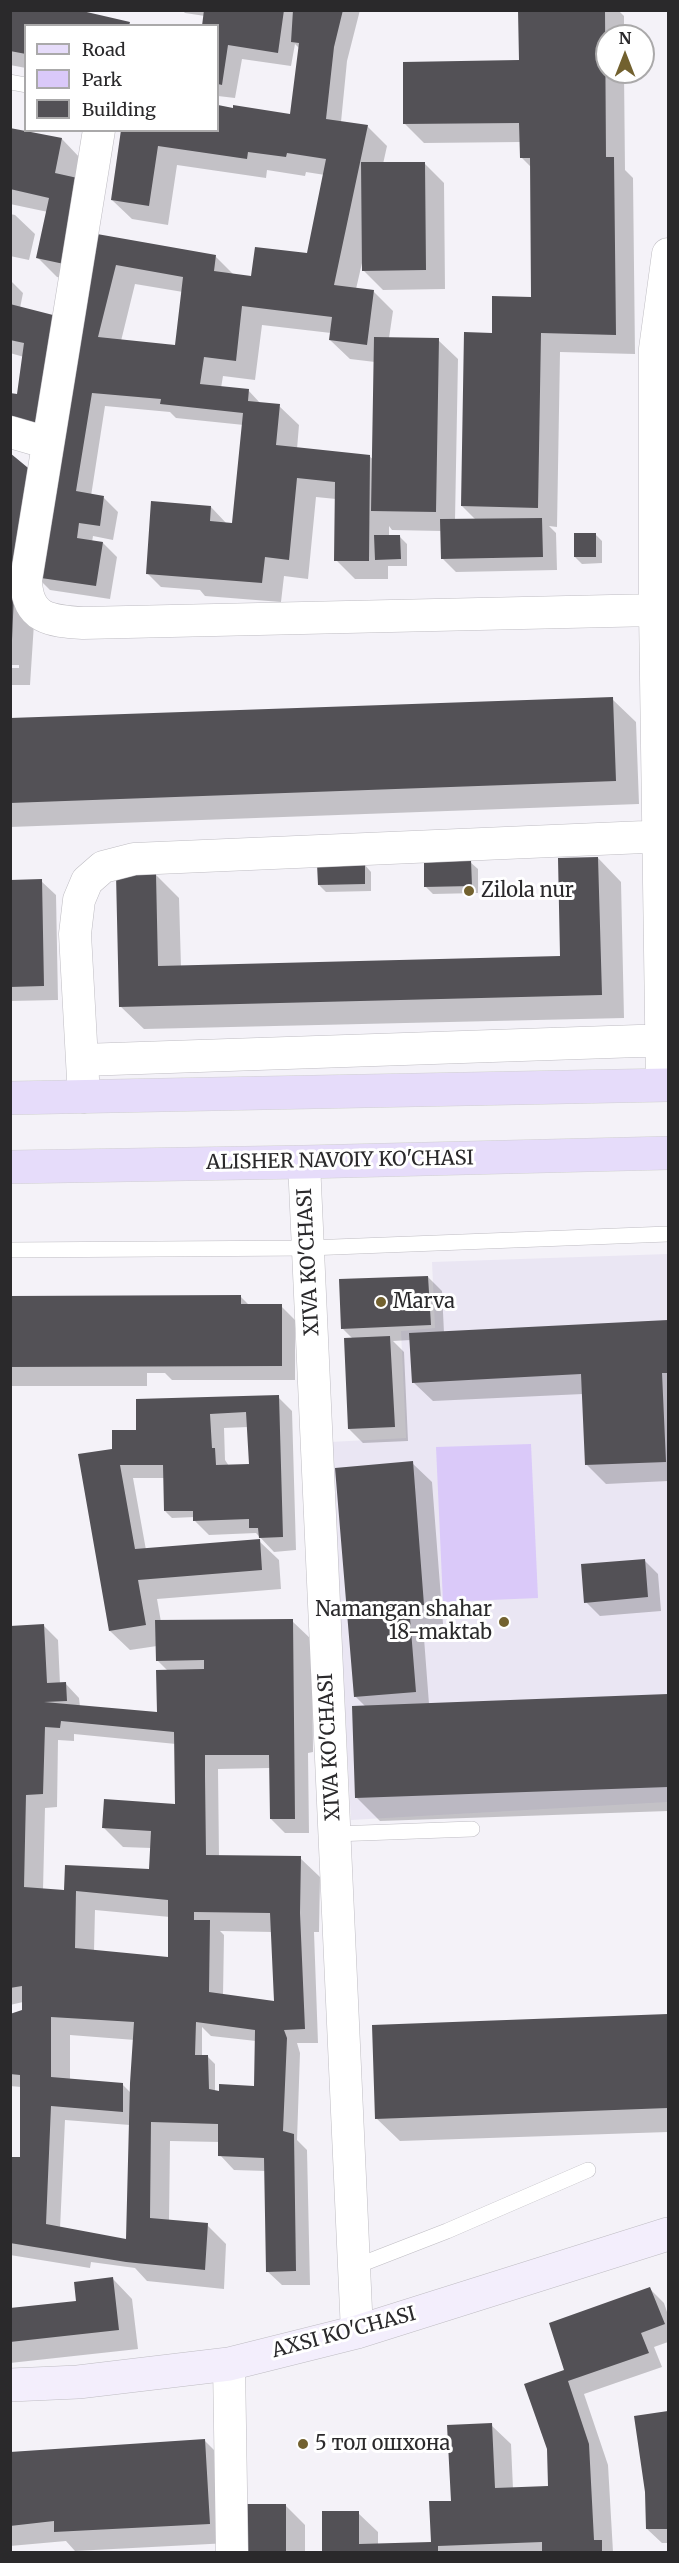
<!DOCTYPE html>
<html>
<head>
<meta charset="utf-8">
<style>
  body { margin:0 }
  #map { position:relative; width:679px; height:2563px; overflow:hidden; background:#f4f2f8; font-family:Merriweather,serif }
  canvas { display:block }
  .frame { position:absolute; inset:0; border:12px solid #2a292b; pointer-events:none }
  .legend { position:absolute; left:24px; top:24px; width:195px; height:108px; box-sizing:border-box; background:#fff; border:2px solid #aaa9aa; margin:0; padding:8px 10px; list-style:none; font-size:18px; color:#2a292b }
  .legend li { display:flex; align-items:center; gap:12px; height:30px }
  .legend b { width:30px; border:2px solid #aaa9aa }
  .north { position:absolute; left:595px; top:24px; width:60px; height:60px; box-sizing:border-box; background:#fff; border:2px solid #aaa9aa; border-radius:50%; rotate:0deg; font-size:16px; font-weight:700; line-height:24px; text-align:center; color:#2a292b }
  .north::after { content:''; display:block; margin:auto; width:21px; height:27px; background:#72612f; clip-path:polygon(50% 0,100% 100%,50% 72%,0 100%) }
</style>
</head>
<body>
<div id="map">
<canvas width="679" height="2563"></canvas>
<div class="frame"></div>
<ul class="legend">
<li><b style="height:8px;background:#e6dcfa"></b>Road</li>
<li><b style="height:16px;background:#dac9f9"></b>Park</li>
<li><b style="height:16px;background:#535156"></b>Building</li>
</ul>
<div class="north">N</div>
</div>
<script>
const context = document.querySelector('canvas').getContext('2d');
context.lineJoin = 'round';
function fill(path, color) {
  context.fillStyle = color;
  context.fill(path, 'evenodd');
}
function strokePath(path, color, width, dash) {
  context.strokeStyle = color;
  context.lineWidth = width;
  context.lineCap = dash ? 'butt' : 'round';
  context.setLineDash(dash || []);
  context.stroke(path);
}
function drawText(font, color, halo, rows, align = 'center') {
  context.font = font + ' Merriweather,serif';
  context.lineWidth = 6;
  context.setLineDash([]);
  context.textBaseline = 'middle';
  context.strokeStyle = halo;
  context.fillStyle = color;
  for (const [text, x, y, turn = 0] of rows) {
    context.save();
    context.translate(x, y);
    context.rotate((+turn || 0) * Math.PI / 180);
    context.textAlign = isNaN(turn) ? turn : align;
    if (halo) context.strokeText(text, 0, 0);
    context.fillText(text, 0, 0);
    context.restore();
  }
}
const built = new Path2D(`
  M668,1254V1802L351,1820L330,1442L406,1438L401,1331L435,1328L432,1262Z`);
const green = new Path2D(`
  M531,1444L538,1598L443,1602L436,1447Z`);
const shadow = new Path2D(`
  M10,10L129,24L131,26H26V68L10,65Z
  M182,10H360L347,61L341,122L367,126L387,146L383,164L424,163L444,183L445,289L383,290L363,270L362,263L356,289L373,291L393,311L389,338L438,340L458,359L455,520H476L462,506L493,334L532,298L531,167L521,157V142L424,143L405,124L520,62V10H618L624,16V36H607V72H624L625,170L633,178L635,354L560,352L557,527L549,526L556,533L557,570L456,572L442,558V531L392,530L389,526V537H400L407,544V566H388V579H355L336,560V499L316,497L308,579L284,576L281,602L205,596L200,590L161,587L147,573L211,507L227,524H233L244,425L176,418L170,412L105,406L91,496L104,498L118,512L113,540L93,536L92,542L103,543L117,557L110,599L50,590L37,577L30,685H10V668H19V665H10V455L49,490L19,396L24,357L10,353V280L23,293L20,308L71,335L98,236L215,256L234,275L252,277L308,254L325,175L306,172L305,176L267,170L266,178L177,165L168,225L132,219L112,200L123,130H218V107L292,115L299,48L295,44L291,66L242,59L235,98L218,96V26L205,16L185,13ZM135,284L183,292L177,347L121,341ZM262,325L331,333L330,340L350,359L375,362L374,460L369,456L297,449L299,425L279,406L261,404L248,390L221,388L223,376L255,380Z
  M10,130L62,139L81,159L83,282L57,277L38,258L48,212L10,204Z
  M10,214L15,215L35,234L29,260L10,256Z
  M595,534L602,541V563L582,564L575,557Z
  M612,699L636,722L639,804L10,827V720Z
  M598,858L621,882L624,1018L144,1029L120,1006L156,875L179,898L181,967L562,957Z
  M470,862L478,869V893L433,894L426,887Z
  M364,864L371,872V891L326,892L319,885Z
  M10,881H41L56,895L58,1000L10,1001Z
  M428,1277L442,1291L444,1333L668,1322V1481L606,1484L587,1465L583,1394L433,1401L413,1382L411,1340L393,1341L404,1352L408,1441L363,1443L349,1429L353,1339L342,1328Z
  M10,1297H241L250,1306H281L295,1320V1380H172L165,1373H147V1386H10Z
  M278,1397L292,1411L296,1550L274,1552L256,1533L209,1535L195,1521V1517L172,1518L165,1511L164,1478H133L146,1550L259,1541L279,1560L281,1589L157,1599L161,1622L292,1621L312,1640L313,1752L308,1753L309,1833H285L271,1819L270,1768L218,1769L219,1857L300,1858L320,1877L319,1932H314L318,2043H297L300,2053L297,2140L307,2150L310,2285H282L267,2271L266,2171L234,2170L220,2155V2142L170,2141L169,2221L207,2225L226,2244L224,2289L147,2281L135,2268L91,2262L90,2268L10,2255V2159H22L21,2087L10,2086V2016L23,2011V2002L10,2005V1628L44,1626L58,1640L60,1684L65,1683L79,1698L80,1707L158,1714L168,1671L157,1660V1646L130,1650L110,1631L113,1450L137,1431ZM248,1427L250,1466H229L225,1460L224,1428ZM74,1734L176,1744V1805L104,1828L123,1847L151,1848L150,1871L65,1891L43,1890L45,1808L57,1807L58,1740L74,1741ZM95,1910L170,1917L169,1959L94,1951ZM220,1931L272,1932L275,2003L223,1996L224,1935ZM202,2027L211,2036L256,2041L255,2087L215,2092V2064L208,2057H202ZM70,2035L135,2040L131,2093L122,2084L70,2080ZM65,2120L130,2125L128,2242L60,2229Z
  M412,1463L432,1482L443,1624L423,1625L429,1704L668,1696V1811L380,1821L357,1798L366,1707L355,1696Z
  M644,1560L658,1574L661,1611L600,1616L586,1602Z
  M668,2016V2132L400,2141L376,2118L373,2026Z
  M113,2279L132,2299L138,2349L10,2363V2309L78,2302Z
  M650,2289L664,2303L668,2315V2342L654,2347L662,2367L584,2394L608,2465L613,2552H323V2513H358L378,2532V2545L433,2543L491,2425L511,2444L513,2489L549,2487L564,2372Z
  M668,2413V2543H662L647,2529L646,2494L635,2417Z
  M205,2441L224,2460L229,2543L75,2551L66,2541L10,2546V2453Z
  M285,2505L305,2525V2552H245Z`);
const building = new Path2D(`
  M10,10H78L130,22L129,26H26V54L10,51Z
  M204,10H284L278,53L228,45L222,85L218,84V26H202Z
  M293,10H343L334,47L326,119L368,125L334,285L374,290L367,345L329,340L332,317L242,306L236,361L204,357L200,384L249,389L248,401L280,404L276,445L370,455L369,561H334L335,482L297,478L289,560L265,557L262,583L146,574L151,501L211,506L210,521L232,523L243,413L160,404L161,399L92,393L76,491L104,496L100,526L79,523L77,538L103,542L96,586L34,577L97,234L216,255L214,271L251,276L255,247L307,253L326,159L287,153L286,157L248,152L247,159L158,146L149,206L111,200L121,130H218V105L233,108V105L290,114L299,43L291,42ZM116,265L183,277L175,345L98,337Z
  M518,10H605L606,157H614L616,335L541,333L538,508L461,506L464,332L492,333V296L531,297L530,158H520L519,123L403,124V62L519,60Z
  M10,128L62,138L55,173L82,179L64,264L36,258L49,198L10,189Z
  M361,162H425L426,270L362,271Z
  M10,304L53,315L38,434L10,428V393L17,394L24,343L10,340Z
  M374,337L439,338L436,512L371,511Z
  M10,453L33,472L15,571L12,640H10Z
  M542,518L543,557L441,559L440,519Z
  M574,533H596V557H574Z
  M374,535H400L401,559L375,560Z
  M613,697L616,781L10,803V718Z
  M598,857L602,995L119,1007L116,874H156L158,966L560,956L558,858Z
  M471,860L472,886L424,887V862Z
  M365,863V884L318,885L317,864Z
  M42,879L44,986L10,987V880Z
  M428,1276L431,1325L341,1329L339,1279Z
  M241,1295V1304H282V1366L10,1367V1296Z
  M668,1320V1373H662L666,1462L585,1465L581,1374L412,1383L409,1333Z
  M390,1336L395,1427L348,1429L344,1338Z
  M279,1395L283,1537L259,1538L258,1528H249V1519L193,1521V1511H164L163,1465H120L135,1549L260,1539L262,1570L138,1580L146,1625L109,1631L78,1454L112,1449V1430H136V1399ZM246,1412L249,1464L216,1465L215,1448H212L210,1414Z
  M413,1461L424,1605L409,1606L416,1692L354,1697L335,1468Z
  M645,1559L648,1597L584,1603L581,1564Z
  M293,1619L295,1819H270L269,1755H205V1776L206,1855L301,1856L300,1913L305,2029L284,2030L287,2038L283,2131L294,2134L296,2271L266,2272L264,2158L218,2156V2124L151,2122L150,2218L208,2223L205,2270L126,2262L10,2243V2157H20V2075L10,2074V2014L22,2010V1986L10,1988V1626L44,1624L47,1683L66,1682L67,1701L44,1702L157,1712L156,1670L204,1669V1660L156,1661L155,1620ZM61,1721L174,1732L175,1804L104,1799L102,1828L151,1831L149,1869L65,1865L64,1890L24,1887L26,1795L43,1794L45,1727L60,1728ZM76,1891L168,1900V1957L75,1948ZM194,1912L270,1913L274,2001L209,1992L210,1920H194ZM51,2017L134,2022L130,2083L126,2239L46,2224L51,2106L123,2112V2083L51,2077ZM196,2022L255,2030L254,2086L219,2084V2091L209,2089L208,2055H195Z
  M668,1694V1787L355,1798L352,1706Z
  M668,2014V2108L375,2119L372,2025Z
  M113,2277L119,2330L10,2342V2308L76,2301L74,2282Z
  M650,2287L665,2324L641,2333L649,2353L568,2381L589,2444L594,2540H602V2552H542V2542L438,2546V2552H322V2511H359V2544L431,2542L429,2501H451L447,2425L492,2423L495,2488L548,2486L547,2449L524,2384L564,2370L549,2323Z
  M668,2411V2529H646L645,2492L634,2416Z
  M205,2439L210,2524L54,2532V2521L10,2526V2452Z
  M244,2504H286V2552H244Z`);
const lane = new Path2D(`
  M10,82L26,85
  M10,1250L308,1248L668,1234
  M334,1834L472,1829
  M354,2267L447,2231L588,2170`);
const street = new Path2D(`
  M99,130L26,580C27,619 50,621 83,623L655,610
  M10,432L48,443
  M82,1060L668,1040
  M662,1085L655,610V349L668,254
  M84,1097L75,934L79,900L87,881L103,867L134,859L668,836
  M304,1162L357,2332
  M229,2364L232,2552`);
const secondary = new Path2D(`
  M10,2385L78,2382L229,2364L357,2332L668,2234`);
const primary = new Path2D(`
  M10,1098L668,1085
  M10,1167L304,1162L668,1153`);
const markers = [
  [469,891,6,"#72612f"],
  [381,1302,6,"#72612f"],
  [504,1622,6,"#72612f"],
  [303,2444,6,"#72612f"]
];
const poiNames = [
  ["Zilola nur",481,891],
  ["Marva",393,1302],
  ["Namangan shahar",492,1610,"right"],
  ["18-maktab",492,1633,"right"],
  ["5 тол ошхона",315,2444]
];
const streetNames = [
  ["ALISHER NAVOIY KO'CHASI",340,1161,-1],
  ["XIVA KO'CHASI",309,1262,-93],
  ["XIVA KO'CHASI",330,1747,-93],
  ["AXSI KO'CHASI",344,2333,-15]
];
fill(built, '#eae6f3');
fill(green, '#dac9f9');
fill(shadow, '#0003');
fill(building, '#535156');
strokePath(lane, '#bebcc2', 16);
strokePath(street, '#bebcc2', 33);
strokePath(secondary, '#bebcc2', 34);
strokePath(primary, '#d0d0d0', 34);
strokePath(lane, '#fff', 15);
strokePath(street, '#fff', 32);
strokePath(secondary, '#f3eefc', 33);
strokePath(primary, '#e6dcfa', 33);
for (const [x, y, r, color] of markers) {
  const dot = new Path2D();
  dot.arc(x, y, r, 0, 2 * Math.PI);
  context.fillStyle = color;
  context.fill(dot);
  strokePath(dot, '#fff', 2);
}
drawText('20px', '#2a292b', '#fff', poiNames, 'left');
drawText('20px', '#2a292b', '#fff', streetNames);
</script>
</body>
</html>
